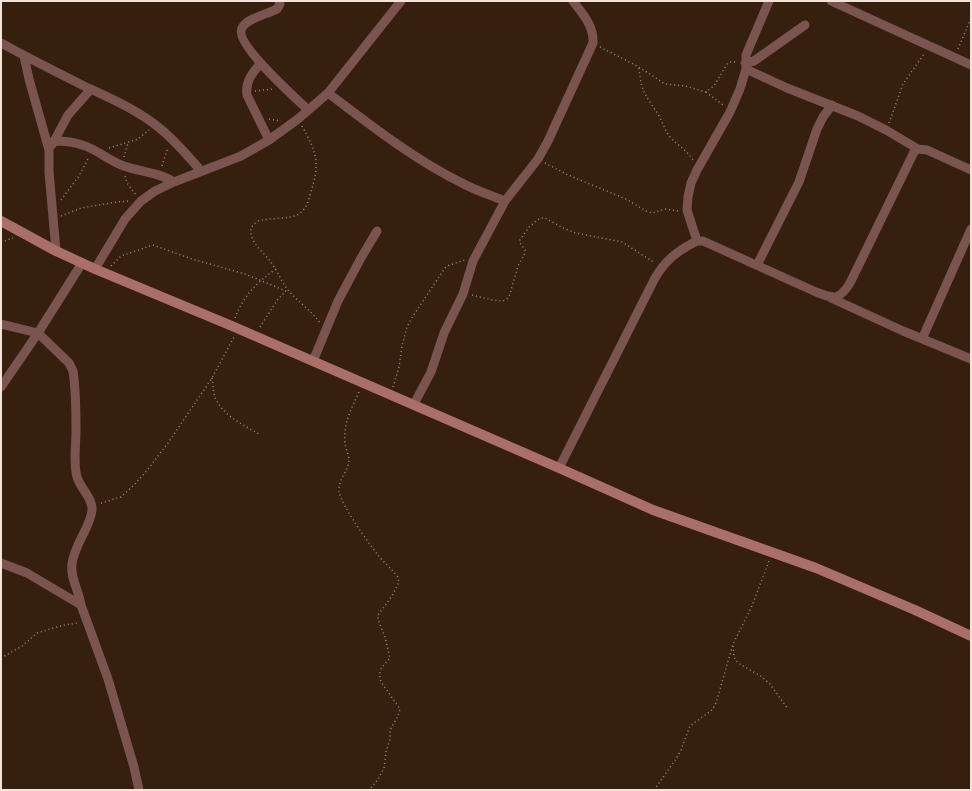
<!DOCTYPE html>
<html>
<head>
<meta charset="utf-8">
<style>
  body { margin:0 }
  #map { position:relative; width:972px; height:791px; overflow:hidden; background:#371f0f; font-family:"Public Sans",sans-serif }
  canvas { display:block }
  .frame { position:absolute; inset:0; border:2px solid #f3e3d8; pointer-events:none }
</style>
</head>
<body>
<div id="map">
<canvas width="972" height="791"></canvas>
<div class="frame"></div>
</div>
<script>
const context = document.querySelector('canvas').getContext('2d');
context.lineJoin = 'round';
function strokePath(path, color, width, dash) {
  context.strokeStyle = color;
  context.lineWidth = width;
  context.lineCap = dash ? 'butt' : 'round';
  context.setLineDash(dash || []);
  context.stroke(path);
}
const path = new Path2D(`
  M12,1H16
  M600,47L639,67L665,84L685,86L706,92L714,86L727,64L730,62H738
  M958,49L971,18
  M639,68C641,94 647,96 659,116C663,123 665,130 669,136C677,145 687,150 693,160
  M255,91L273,89
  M706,92L723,105
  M269,119L281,121
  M889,123L903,84L924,54
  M302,126C318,155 320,163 310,195C308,203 305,211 297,215C289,219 268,218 258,221C254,224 250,227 251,233C252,244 264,253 270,261C277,270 281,281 288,290C298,302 311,310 320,323
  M109,148L138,139L149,130
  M124,157L128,143
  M545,163L568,175L626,199L646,211L652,213L666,209L678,211
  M162,166L168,147
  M125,176L127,183L136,195
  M61,200L79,176L89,157
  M61,216L81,208L117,202L129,201
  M1,242L13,238
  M111,266L121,256L153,245L192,259L245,274L286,291
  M472,295L492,300L503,301L508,298L510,294L518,266L525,253V250L520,243V240L529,227L536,221L541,218H545L563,228L576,233L622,242L655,263
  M235,318C244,295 256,283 276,269
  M260,327L278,299L286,291
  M212,378C213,384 213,391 215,397C222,415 243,425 259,434
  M393,387L399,367L402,346L407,327L413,316L445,268L447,266L465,260
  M359,392C351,410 343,423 345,444C346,449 348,454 349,459C349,471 338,479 339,491C340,504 373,550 383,561C388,566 393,571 398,577L399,582L392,596L378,615V620L385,637L390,658C383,667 377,669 381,682L400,709L398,716L390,730V739L386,752L384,768L377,781L369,790
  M101,503L121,497L135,484L149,468L168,443L212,378L234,337
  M733,646L734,657L738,663L762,677L770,684L788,709
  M1,658L22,646L37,633L64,625L78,623
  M654,790L676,759L681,750L690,726L712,710L716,703L733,644L752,606L769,561`);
const street = new Path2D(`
  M279,1L280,4L277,9C268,14 247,18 242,28C233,43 297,99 308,110
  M831,1L971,65
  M1,43C28,58 56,72 84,86C112,99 140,111 163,131C177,143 189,157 201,171
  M24,56L29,79L49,150V172L56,251
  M261,63C252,73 245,82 247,95L269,140
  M745,63L754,61L805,25
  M746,69L787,88L858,116L886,130L918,149
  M328,93C369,124 415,160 460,182C474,190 490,195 505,201
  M55,141C64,141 74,142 82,145C97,149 109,161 124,166C140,172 159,172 174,182
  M52,145L68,115L91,89
  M697,241L687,210L688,197L691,183L697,170L730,112L740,89L746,69V55L769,1
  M757,265L799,182L817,129L823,117L832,105
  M95,269L125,219L141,201L155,191L174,182L241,156L269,140L298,119L328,93L401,1
  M831,298L903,331L971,359
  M1,324L38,333L69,363L73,371C76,390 76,412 76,431C76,446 73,462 77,477C80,488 93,498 92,510C91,526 74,545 72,564C70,578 79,591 81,605
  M922,339L971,229
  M313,361L338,301L361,258L377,231
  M1,387L38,333L82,263
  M414,404L431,372L444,333L463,294L473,261L505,201L538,159L548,141L593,43C594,26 583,14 573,1
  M559,468L655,278C665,261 676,252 693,243L697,241H703L816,292C834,299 839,301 850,283L914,152L918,149L927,150L971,170
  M1,563L27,573L81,605L108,679L134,767L139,790`);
const secondary = new Path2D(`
  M1,221L56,251L95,269L232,326L559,468L653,510L816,568L915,610L971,636`);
strokePath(path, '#9e8a7d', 1.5, [1, 3]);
strokePath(street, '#7a5550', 9);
strokePath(secondary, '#a96f68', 10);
</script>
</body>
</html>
